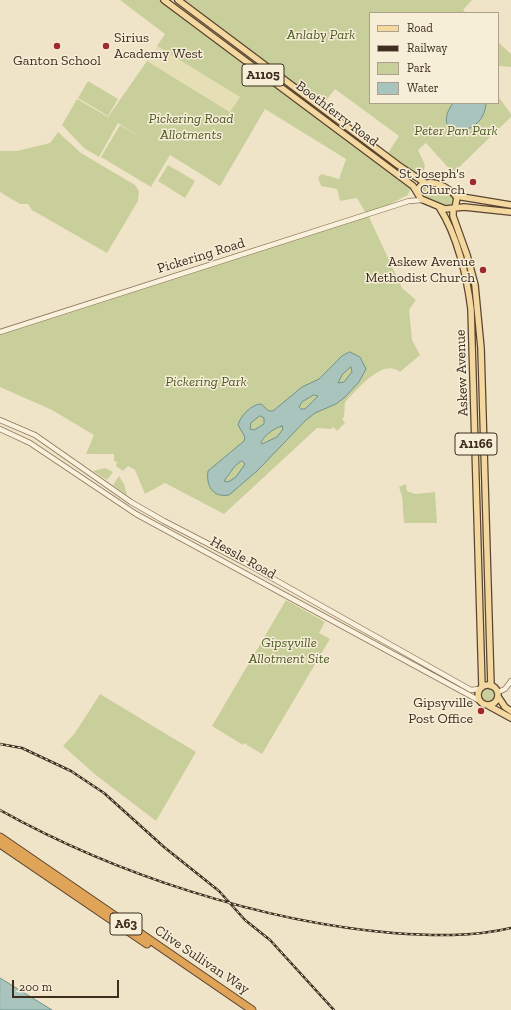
<!DOCTYPE html>
<html>
<head>
<meta charset="utf-8">
<style>
  body { margin:0 }
  #map { position:relative; width:511px; height:1010px; overflow:hidden; background:#f0e4c8; font-family:"Zilla Slab",serif }
  canvas { display:block }
  .legend { position:absolute; left:369px; top:12px; width:130px; height:92px; box-sizing:border-box; background:#f7eed8; border:1px solid #ada18e; margin:0; padding:5px 7px; list-style:none; font-size:12px; color:#3d2e20 }
  .legend li { display:flex; align-items:center; gap:8px; height:20px }
  .legend b { width:20px; border:1px solid #ada18e }
  .scale { position:absolute; left:12px; top:980px; width:107px; height:18px; box-sizing:border-box; border:2px solid #3d2e20; border-top:0; padding-left:5px; font-size:12px; line-height:14px; white-space:nowrap; color:#3d2e20; -webkit-text-stroke:3px #f7eed8; paint-order:stroke }
</style>
</head>
<body>
<div id="map">
<canvas width="511" height="1010"></canvas>
<ul class="legend">
<li><b style="height:5px;background:#f3d9a0"></b>Road</li>
<li><b style="height:5px;background:#3d2e20"></b>Railway</li>
<li><b style="height:11px;background:#c9cf9b"></b>Park</li>
<li><b style="height:11px;background:#a9c4bc"></b>Water</li>
</ul>
<div class="scale">200 m</div>
</div>
<script>
const context = document.querySelector('canvas').getContext('2d');
context.lineJoin = 'round';
function fill(path, color) {
  context.fillStyle = color;
  context.fill(path, 'evenodd');
}
function strokePath(path, color, width, dash) {
  context.strokeStyle = color;
  context.lineWidth = width;
  context.lineCap = dash ? 'butt' : 'round';
  context.setLineDash(dash || []);
  context.stroke(path);
}
function drawText(font, color, halo, rows, align = 'center') {
  context.font = font + ' "Zilla Slab",serif';
  context.lineWidth = 3;
  context.setLineDash([]);
  context.textBaseline = 'middle';
  context.strokeStyle = halo;
  context.fillStyle = color;
  for (const [text, x, y, turn = 0] of rows) {
    context.save();
    context.translate(x, y);
    context.rotate((+turn || 0) * Math.PI / 180);
    context.textAlign = isNaN(turn) ? turn : align;
    if (halo) context.strokeText(text, 0, 0);
    context.fillText(text, 0, 0);
    context.restore();
  }
}
const farmland = new Path2D(`
  M157,46L240,96L231,112L147,61Z`);
const green = new Path2D(`
  M120,0H160L411,187L408,195L368,215L402,288L416,300L409,310L412,340L420,355L400,372C383,357 356,391 345,402L344,417L342,419L345,423L337,431L333,427L331,429L317,428L224,514L165,483L145,494L135,470L128,466L123,471L116,466L117,462L114,461V454H86L94,435L52,410L0,387V334L367,215L357,198L340,201L337,189L321,186L318,178L321,174L339,179L346,159L265,109L220,186L170,155L151,187L101,157L120,125L145,140L118,123L99,157L84,148L62,125L77,99L108,117L147,61L230,112L240,97L157,46L165,34Z
  M181,0H472L463,10L467,13H370V103H498V96L511,114V117L453,173L426,143L418,150L425,165L423,175H417L388,153L399,136L335,89L322,106Z
  M498,42L511,54V67L498,66Z
  M88,81L118,99L108,116L78,98Z
  M58,132L81,153L135,185L139,191L138,201L107,253L32,210L28,204H20L0,192V151H17L50,143Z
  M168,165L195,181L185,198L158,181Z
  M427,186C438,187 446,190 453,198L454,204L447,207L424,198L420,192L423,187Z
  M105,468L113,472L107,480L93,471Z
  M119,476L124,484L127,495L113,485Z
  M406,484L407,491L415,494L435,492L437,523H404L402,496L399,487Z
  M286,600L325,622L319,633L330,639L262,754L244,743L243,745L212,726Z
  M480 695a8 8 0 1 1 16 0a8 8 0 1 1-16 0Z
  M100,694L196,752L156,821L97,776L63,746L75,733Z`);
const water = new Path2D(`
  M453,103H486V104C483,140 427,139 453,103Z
  M350,352L360,357L366,369L359,382L345,397L336,404L315,413L305,421L257,471L229,495C212,498 206,485 208,471L244,441L245,437L238,425C240,416 252,404 261,404L269,411H273L302,387L319,379L342,356ZM351,367L352,372L344,382L338,383L342,375ZM314,395L318,396L305,409H301L299,407L302,402ZM260,416L264,418V424L254,430L250,429L251,423ZM282,426L283,429L277,437L262,444L261,442C265,435 274,428 282,426ZM242,461L245,464L236,477L228,482L224,481L235,466Z
  M0,978L52,1010H0Z`);
const minor = new Path2D(`
  M0,332L409,201L423,200
  M0,420L35,435L131,502L164,521L247,564L471,690L479,689
  M0,429L30,443L136,514L480,701
  M498,692L505,689L511,681`);
const major = new Path2D(`
  M164,0L413,186L421,199L445,209L464,207L511,212
  M178,0L398,165L425,183
  M417,191C424,174 451,187 457,198L455,208
  M456,196L511,205
  M439,207C457,234 467,277 471,309L482,687
  M453,209V216L467,255L475,285L481,348L491,686
  M478 695a10 10 0 1 1 20 0a10 10 0 1 1-20 0Z
  M499,698L505,707L511,711
  M489,706L511,718`);
const highway = new Path2D(`
  M0,837L252,1010
  M0,844L147,944`);
const rail = new Path2D(`
  M0,744L22,748L71,771L104,793L164,847L219,891L245,920L270,940L334,1010
  M0,810C115,874 262,922 393,933C433,936 473,937 511,928`);
const markers = [
  [57,46,4,"#9e2a2b"],
  [106,46,4,"#9e2a2b"],
  [473,182,4,"#9e2a2b"],
  [483,270,4,"#9e2a2b"],
  [481,711,4,"#9e2a2b"]
];
const shields = [
  [263,75,42],
  [476,444,42],
  [126,924,32]
];
const shieldNames = [
  ["A1105",263,75],
  ["A1166",476,444],
  ["A63",126,924]
];
const parkNames = [
  ["Anlaby Park",321,35],
  ["Pickering Road",191,119],
  ["Allotments",191,135],
  ["Peter Pan Park",456,131],
  ["Pickering Park",206,382],
  ["Gipsyville",289,643],
  ["Allotment Site",289,659]
];
const poiNames = [
  ["Sirius",114,38,"left"],
  ["Academy West",114,54,"left"],
  ["Ganton School",57,61,"center"],
  ["St Joseph's",465,174],
  ["Church",465,190],
  ["Askew Avenue",475,262],
  ["Methodist Church",475,278],
  ["Gipsyville",473,703],
  ["Post Office",473,719]
];
const streetNames = [
  ["Boothferry Road",337,114,37],
  ["Pickering Road",201,256,-17],
  ["Askew Avenue",462,373,-92],
  ["Hessle Road",243,558,29],
  ["Clive Sullivan Way",202,960,34]
];
fill(farmland, '#e6deb5');
fill(green, '#c9cf9b');
fill(water, '#a9c4bc');
strokePath(water, '#6f938a', 1);
strokePath(minor, '#8d765c', 6);
strokePath(major, '#5b4430', 8);
strokePath(highway, '#5b4430', 9);
strokePath(minor, '#faf1dc', 4.5);
strokePath(major, '#f3d9a0', 5.5);
strokePath(highway, '#e0a458', 7);
strokePath(rail, '#3d2e20', 2.5);
strokePath(rail, '#f7eed8', 1, [3]);
for (const [x, y, r, color] of markers) {
  const dot = new Path2D();
  dot.arc(x, y, r, 0, 2 * Math.PI);
  context.fillStyle = color;
  context.fill(dot);
  strokePath(dot, '#f7eed8', 1.5);
}
for (const [x, y, w] of shields) {
  const box = new Path2D();
  box.roundRect(x - w / 2, y - 11, w, 22, 3);
  context.fillStyle = '#f7eed8';
  context.fill(box);
  strokePath(box, '#3d2e20', 1);
}
drawText('bold 13px', '#3d2e20', null, shieldNames);
drawText('italic 14px', '#4d5a26', '#f7eed8', parkNames);
drawText('14px', '#3d2e20', '#f7eed8', poiNames, 'right');
drawText('14px', '#3d2e20', '#f7eed8', streetNames);
</script>
</body>
</html>
